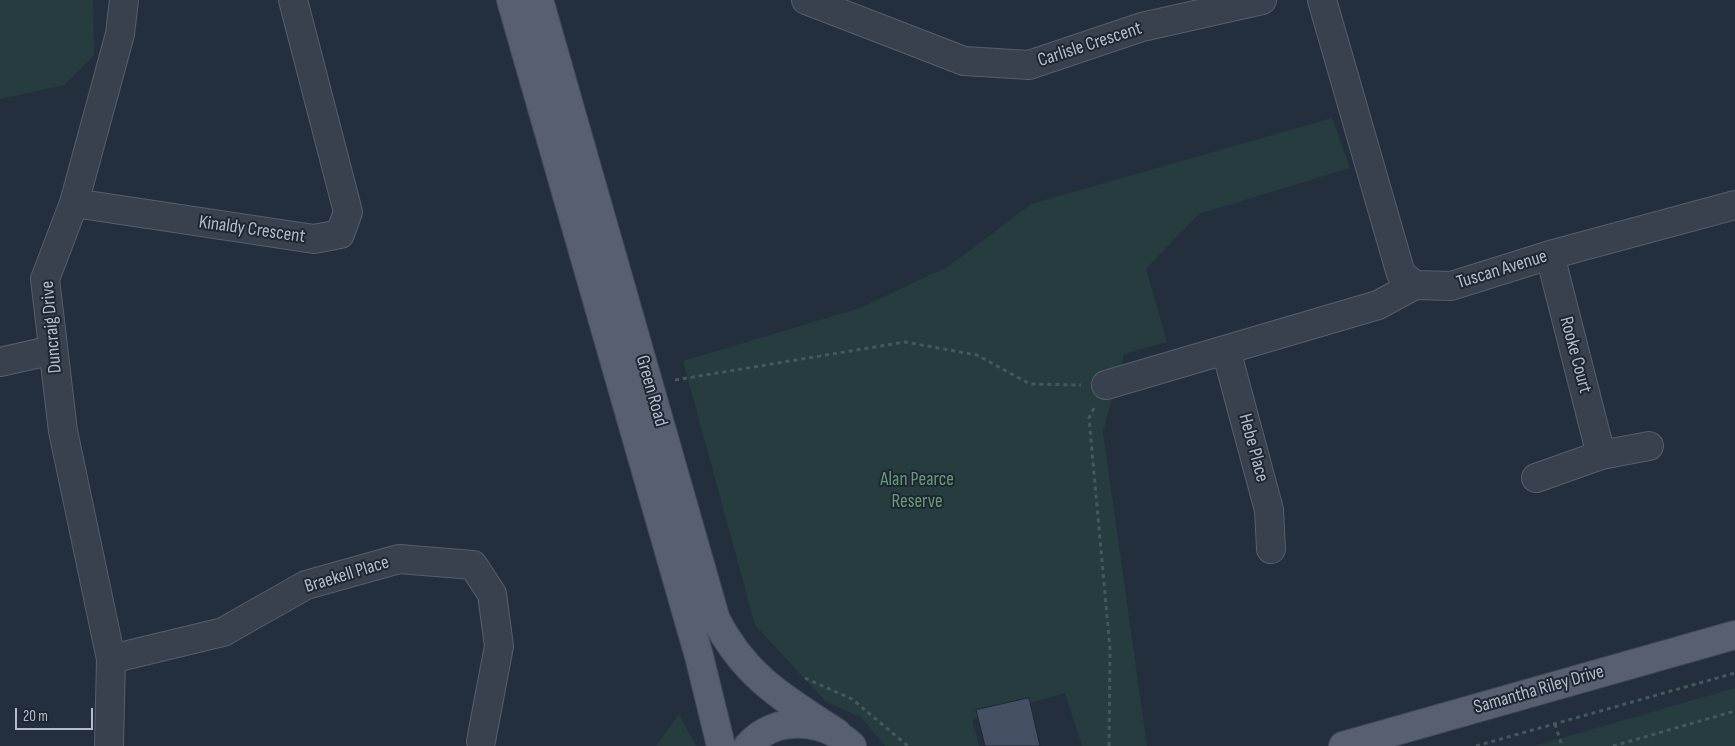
<!DOCTYPE html>
<html>
<head>
<meta charset="utf-8">
<style>
  body { margin:0 }
  #map { position:relative; width:1735px; height:746px; overflow:hidden; background:#242f3e; font-family:"Sofia Sans Condensed",sans-serif }
  canvas { display:block }
  .scale { position:absolute; left:15px; top:708px; width:78px; height:22px; box-sizing:border-box; border:2px solid #b4bcc9; border-top:0; padding-left:6px; font-size:15px; line-height:18px; white-space:nowrap; color:#b4bcc9; -webkit-text-stroke:4px #1d2633; paint-order:stroke }
</style>
</head>
<body>
<div id="map">
<canvas width="1735" height="746"></canvas>
<div class="scale">20 m</div>
</div>
<script>
const context = document.querySelector('canvas').getContext('2d');
context.lineJoin = 'round';
function fill(path, color) {
  context.fillStyle = color;
  context.fill(path, 'evenodd');
}
function strokePath(path, color, width, dash) {
  context.strokeStyle = color;
  context.lineWidth = width;
  context.lineCap = dash ? 'butt' : 'round';
  context.setLineDash(dash || []);
  context.stroke(path);
}
function drawText(font, color, halo, rows, align = 'center') {
  context.font = font + ' "Sofia Sans Condensed",sans-serif';
  context.lineWidth = 4;
  context.setLineDash([]);
  context.textBaseline = 'middle';
  context.strokeStyle = halo;
  context.fillStyle = color;
  for (const [text, x, y, turn = 0] of rows) {
    context.save();
    context.translate(x, y);
    context.rotate((+turn || 0) * Math.PI / 180);
    context.textAlign = isNaN(turn) ? turn : align;
    if (halo) context.strokeText(text, 0, 0);
    context.fillText(text, 0, 0);
    context.restore();
  }
}
const green = new Path2D(`
  M0,0H93L94,55L64,85L0,99Z
  M1332,118L1350,168L1199,214L1146,269L1167,342L1124,354L1103,432L1147,746H1082L1065,693L972,720L979,746H885L862,718L825,701L755,625L683,361L860,308L949,266L1031,204Z
  M1735,688V746H1534Z
  M679,714L696,746H656Z`);
const building = new Path2D(`
  M1029,698L1040,746H985L976,710Z`);
const path = new Path2D(`
  M675,380L905,342L977,355L1030,384L1081,385
  M1094,408L1089,418L1110,649L1109,746
  M805,678L852,699L908,746
  M1555,724L1562,746
  M1476,746L1735,673
  M1613,746L1735,711`);
const minor = new Path2D(`
  M806,0L964,61L1029,65L1142,27L1262,0
  M1322,0L1401,274L1415,285L1451,286L1550,255L1735,205
  M74,203L314,239L340,234L348,212L293,0
  M1550,255L1601,455
  M1226,350L1269,510L1271,549
  M0,362L53,350
  M1106,385L1378,305L1415,285
  M1536,478L1601,455L1649,446
  M111,659L223,632L306,585L399,559L473,565L492,594L499,646L481,741
  M109,746L111,659L63,431L45,279L74,203L120,34L124,0`);
const major = new Path2D(`
  M511,0L699,656L721,746
  M539,0L716,620C746,678 785,699 837,733
  M748,746C774,715 824,718 852,746
  M1343,746L1735,635`);
const streetNames = [
  ["Carlisle Crescent",1090,45,-18],
  ["Kinaldy Crescent",252,230,8],
  ["Tuscan Avenue",1502,270,-17],
  ["Duncraig Drive",52,327,-95],
  ["Rooke Court",1575,355,75],
  ["Green Road",651,391,74],
  ["Hebe Place",1253,448,75],
  ["Braekell Place",347,575,-17],
  ["Samantha Riley Drive",1539,690,-16]
];
const parkNames = [
  ["Alan Pearce",917,480],
  ["Reserve",917,502]
];
fill(green, '#263c3f');
fill(building, '#455162');
strokePath(building, '#1f2835', 1);
strokePath(minor, '#565f6c', 30);
strokePath(major, '#414a57', 30);
strokePath(path, '#44595c', 3, [4, 4]);
strokePath(minor, '#38414e', 28);
strokePath(major, '#56606e', 28);
drawText('19px', '#b4bcc9', '#1d2633', streetNames);
drawText('19px', '#6b9a76', '#1d2633', parkNames);
</script>
</body>
</html>
